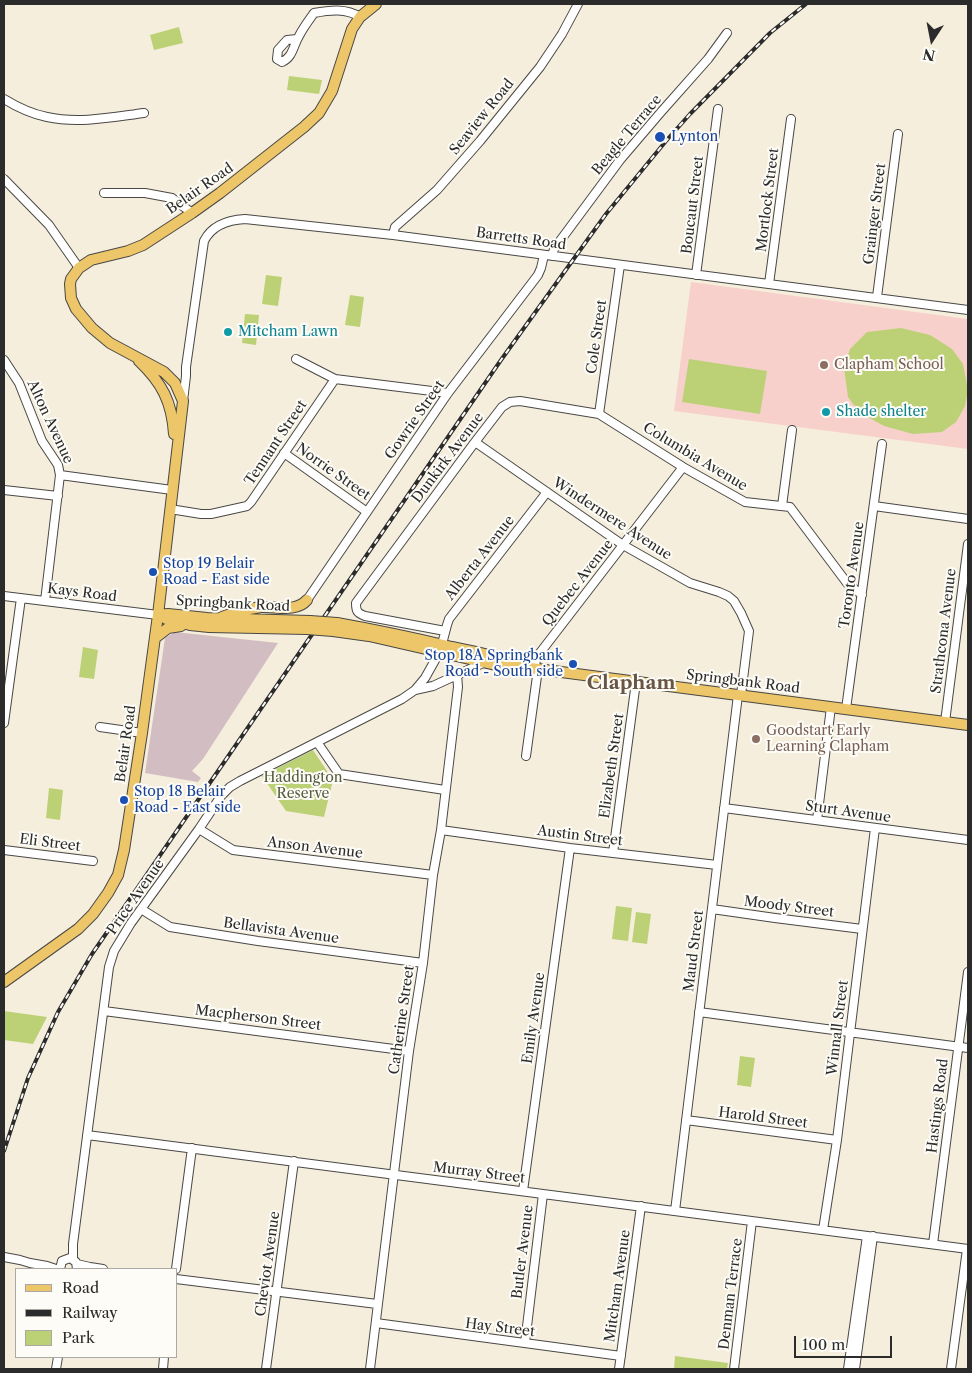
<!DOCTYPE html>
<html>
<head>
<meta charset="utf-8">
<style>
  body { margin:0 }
  #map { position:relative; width:972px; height:1373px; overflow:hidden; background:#f6eedc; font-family:"Libre Caslon Text",serif }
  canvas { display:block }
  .frame { position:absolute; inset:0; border:5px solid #2b2b2b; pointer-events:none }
  .legend { position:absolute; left:15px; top:1268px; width:162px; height:90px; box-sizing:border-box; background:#fdfcf7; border:1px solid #a9a8a5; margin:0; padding:6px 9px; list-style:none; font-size:15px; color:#2b2b2b }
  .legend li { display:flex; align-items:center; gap:10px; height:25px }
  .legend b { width:25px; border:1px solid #a9a8a5 }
  .north { position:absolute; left:907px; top:15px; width:50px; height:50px; -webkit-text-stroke:4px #fdfcf7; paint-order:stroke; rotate:191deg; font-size:14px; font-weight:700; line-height:20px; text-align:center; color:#2b2b2b }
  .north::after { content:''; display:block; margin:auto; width:18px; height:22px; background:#2b2b2b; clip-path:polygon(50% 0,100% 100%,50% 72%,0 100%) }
  .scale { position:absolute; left:794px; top:1336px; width:98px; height:22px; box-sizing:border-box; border:2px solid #2b2b2b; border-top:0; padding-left:6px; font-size:15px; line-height:18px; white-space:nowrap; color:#2b2b2b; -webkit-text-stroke:4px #fdfcf7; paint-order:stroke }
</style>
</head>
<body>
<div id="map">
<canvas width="972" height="1373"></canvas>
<div class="frame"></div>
<ul class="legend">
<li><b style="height:6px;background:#ecc669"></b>Road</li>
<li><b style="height:6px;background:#2b2b2b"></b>Railway</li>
<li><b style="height:14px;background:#bcd175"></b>Park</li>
</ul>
<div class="north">N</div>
<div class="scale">100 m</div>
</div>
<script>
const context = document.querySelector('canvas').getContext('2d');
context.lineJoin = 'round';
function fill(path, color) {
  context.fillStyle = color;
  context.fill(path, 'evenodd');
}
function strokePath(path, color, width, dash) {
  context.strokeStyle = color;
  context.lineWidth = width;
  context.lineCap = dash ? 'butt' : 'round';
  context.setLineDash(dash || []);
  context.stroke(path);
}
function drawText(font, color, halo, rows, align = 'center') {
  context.font = font + ' "Libre Caslon Text",serif';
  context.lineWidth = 4;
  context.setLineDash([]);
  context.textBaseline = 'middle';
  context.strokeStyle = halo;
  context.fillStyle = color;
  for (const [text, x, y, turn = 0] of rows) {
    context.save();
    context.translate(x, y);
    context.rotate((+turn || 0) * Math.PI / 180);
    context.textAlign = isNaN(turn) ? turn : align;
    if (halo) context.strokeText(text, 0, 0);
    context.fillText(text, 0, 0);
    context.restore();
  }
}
const built = new Path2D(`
  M691,282L968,319V449L674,411Z`);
const industrial = new Path2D(`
  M175,632L278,643L203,759L192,771L201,778L198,782L145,773L165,638Z`);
const green = new Path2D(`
  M179,27L183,43L154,50L150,35Z
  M289,76L322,80L319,94L287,90Z
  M266,275L282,277L278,306L262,304Z
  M350,295L364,297L360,327L345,325Z
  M245,314L259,315L256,345L242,343Z
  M901,328L930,335L952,349L963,364L968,390L965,406L956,422L942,432L913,434L884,426L866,416L853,404L848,397L844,368L850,349L867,332Z
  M689,359L767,371L760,414L682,402Z
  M83,647L98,650L94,679L79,677Z
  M313,750L333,780L324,817L286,811L262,776Z
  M49,788L63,790L60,820L46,818Z
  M616,906L632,908L628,941L612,939Z
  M636,912L651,914L647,944L632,942Z
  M4,1011L47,1017L33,1044L4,1040Z
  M740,1056L755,1058L751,1087L737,1085Z
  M675,1356L728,1363L727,1369H674Z`);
const minor = new Path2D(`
  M297,39L287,40L278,50L277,59L282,62C293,57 293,46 299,36C303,28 309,20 314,13C330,10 346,8 360,17
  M4,99C17,107 32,114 47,117C79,124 113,117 144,113
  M4,179L49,225L79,268
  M104,193H145L172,198L192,213
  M393,235L395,227L437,190L480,141L540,67L562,34L578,4
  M552,256L554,249L620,160L661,112L708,59L727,33
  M696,275L718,109
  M769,284L791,119
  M877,297L898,134
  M296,359L335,379
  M4,360L19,383L42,441L58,465L60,475L172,490
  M183,401L186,376V367L204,241C212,225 228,220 245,219L393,235L968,310
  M599,414L620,265
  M475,442L623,545L690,583L719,592L728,596L734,601L741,613L749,631L741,695
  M284,453L367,512
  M4,490L58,496
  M782,506L792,430
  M874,506L968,519
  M170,509L201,514H211L247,506L251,502L335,379L448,393
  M4,596L158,615
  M307,600L448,393L538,275L541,268L544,255
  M45,601L60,475
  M445,631L365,616C357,613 356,611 356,603L475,442L502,407L510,402L520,401L599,414L683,467L745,502L790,507L847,583L862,595
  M442,644L447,625L449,619L547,492
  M535,669L536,658L683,467
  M415,690L425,678L439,653
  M846,709L882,444
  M945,722L968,544
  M4,723L21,598
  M100,727L142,733
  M317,742L339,774L445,790
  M526,756L538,669
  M724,808L968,840
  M817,820L831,707
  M199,829L233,850L433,875
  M441,830L570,848L717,865
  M4,850L93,861
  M613,853L636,682
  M141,909L170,927L258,941L423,963
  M712,909L775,918L862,929
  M104,1011L409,1051
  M699,1012L968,1048
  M686,1120L837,1140
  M87,1135L968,1249
  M523,1191L570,848
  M675,1211L738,695
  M823,1230L837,1140L875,828
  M933,1244L968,972
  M4,1257L20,1260L30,1263L47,1266L56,1269
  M73,1259V1244L109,967L114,951L131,923L199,829L221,796L230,787L240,781L402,699L415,690L433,686L483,663
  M77,1264L90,1267L103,1269
  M60,1269L62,1261L70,1258L76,1262L77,1269
  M176,1269L192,1148
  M176,1279L377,1304
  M376,1323L621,1356
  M525,1343L543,1194
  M56,1369L58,1357
  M163,1369L164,1357
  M266,1369L294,1161
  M370,1369L409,1051L423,963L433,875L441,830L458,687L457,674
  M619,1369L641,1206
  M734,1369L752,1221
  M848,1369L867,1236
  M855,1369L873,1236
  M951,1369L967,1249`);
const major = new Path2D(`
  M139,361C162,383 172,402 174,434
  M158,615L168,614L207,618L310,621
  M222,617C235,612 247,609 261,607C275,606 296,613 307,600
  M166,619L190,625L209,627L307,629
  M337,623C376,630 414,638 452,647C472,651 494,654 511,665
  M333,631L369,636L500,666H515L968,725
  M155,638L168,628L181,626
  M4,982L78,929L93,914L108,893L118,875L124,850L142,733L158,615L183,401L175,383L164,372L110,343L92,328L76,309L71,298L70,284L71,279L79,268L91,260L128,251L143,245L192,213L220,193L304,127L319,113L332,91L352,29L360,17L376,4`);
const rail = new Path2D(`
  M4,1151L28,1078L58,1012L92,954L501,360L606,214L666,141L690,114L770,33L806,4`);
const majorBridge = new Path2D(`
  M310,621L337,623
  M307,629L333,631`);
const markers = [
  [660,137,6,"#1a4fb4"],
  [228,332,5,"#0f9aa8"],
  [824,365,5,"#8d6e63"],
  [826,412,5,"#0f9aa8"],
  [153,572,5,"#1a4fb4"],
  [573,664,5,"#1a4fb4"],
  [756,739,5,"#8d6e63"],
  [124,800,5,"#1a4fb4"]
];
const streetNames = [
  ["Seaview Road",482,117,-51],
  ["Beagle Terrace",627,135,-50],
  ["Belair Road",200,189,-35],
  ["Mortlock Street",768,200,-83],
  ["Boucaut Street",693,205,-83],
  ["Grainger Street",875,214,-83],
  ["Barretts Road",521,239,8],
  ["Cole Street",597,337,-82],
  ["Gowrie Street",415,420,-55],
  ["Alton Avenue",50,422,65],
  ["Tennant Street",276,443,-56],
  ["Columbia Avenue",695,457,31],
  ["Dunkirk Avenue",448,458,-53],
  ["Norrie Street",333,472,35],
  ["Windermere Avenue",612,519,33],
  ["Alberta Avenue",480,558,-52],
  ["Toronto Avenue",852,575,-82],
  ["Quebec Avenue",578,583,-52],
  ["Kays Road",82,593,7],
  ["Springbank Road",233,604,3],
  ["Strathcona Avenue",944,631,-83],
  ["Springbank Road",743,682,7],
  ["Belair Road",126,744,-82],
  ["Elizabeth Street",612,766,-82],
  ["Sturt Avenue",848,812,8],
  ["Austin Street",580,836,7],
  ["Eli Street",50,843,7],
  ["Anson Avenue",315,848,7],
  ["Price Avenue",136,897,-55],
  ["Moody Street",789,907,7],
  ["Bellavista Avenue",281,931,8],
  ["Maud Street",694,951,-83],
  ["Macpherson Street",258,1018,7],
  ["Emily Avenue",534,1018,-82],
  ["Catherine Street",402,1020,-82],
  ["Winnall Street",838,1028,-83],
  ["Hastings Road",938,1106,-83],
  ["Harold Street",763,1118,7],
  ["Murray Street",479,1173,7],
  ["Butler Avenue",523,1252,-83],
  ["Cheviot Avenue",268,1264,-82],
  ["Mitcham Avenue",618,1286,-82],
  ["Denman Terrace",731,1294,-83],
  ["Hay Street",500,1328,7]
];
const transitNames = [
  ["Lynton",671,137],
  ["Stop 19 Belair",163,564],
  ["Road - East side",163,580],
  ["Stop 18A Springbank",563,656,"right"],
  ["Road - South side",563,672,"right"],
  ["Stop 18 Belair",134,792],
  ["Road - East side",134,808]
];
const cultureNames = [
  ["Mitcham Lawn",238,332],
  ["Shade shelter",836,412]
];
const educationNames = [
  ["Clapham School",834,365],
  ["Goodstart Early",766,731],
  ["Learning Clapham",766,747]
];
const parkNames = [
  ["Haddington",303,778],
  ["Reserve",303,794]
];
const districtNames = [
  ["Clapham",631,684]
];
fill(built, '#f7d0cb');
fill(industrial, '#d2bec2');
fill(green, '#bcd175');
strokePath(minor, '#494846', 10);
strokePath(major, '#494846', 12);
strokePath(minor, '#fff', 8);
strokePath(major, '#ecc669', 10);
strokePath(rail, '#2b2b2b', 4);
strokePath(rail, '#fdfcf7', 2, [5.5]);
strokePath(majorBridge, '#494846', 12, []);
strokePath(majorBridge, '#ecc669', 10);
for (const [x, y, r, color] of markers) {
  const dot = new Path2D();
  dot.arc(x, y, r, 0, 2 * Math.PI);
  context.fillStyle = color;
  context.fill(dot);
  strokePath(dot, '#fdfcf7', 2);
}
drawText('14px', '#2b2b2b', '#fdfcf7', streetNames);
drawText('14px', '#164399', '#fdfcf7', transitNames, 'left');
drawText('14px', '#0d838f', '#fdfcf7', cultureNames, 'left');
drawText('14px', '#785e54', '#fdfcf7', educationNames, 'left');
drawText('14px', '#565d41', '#fdfcf7', parkNames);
drawText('bold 19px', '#695544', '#fdfcf7', districtNames);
</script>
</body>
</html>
